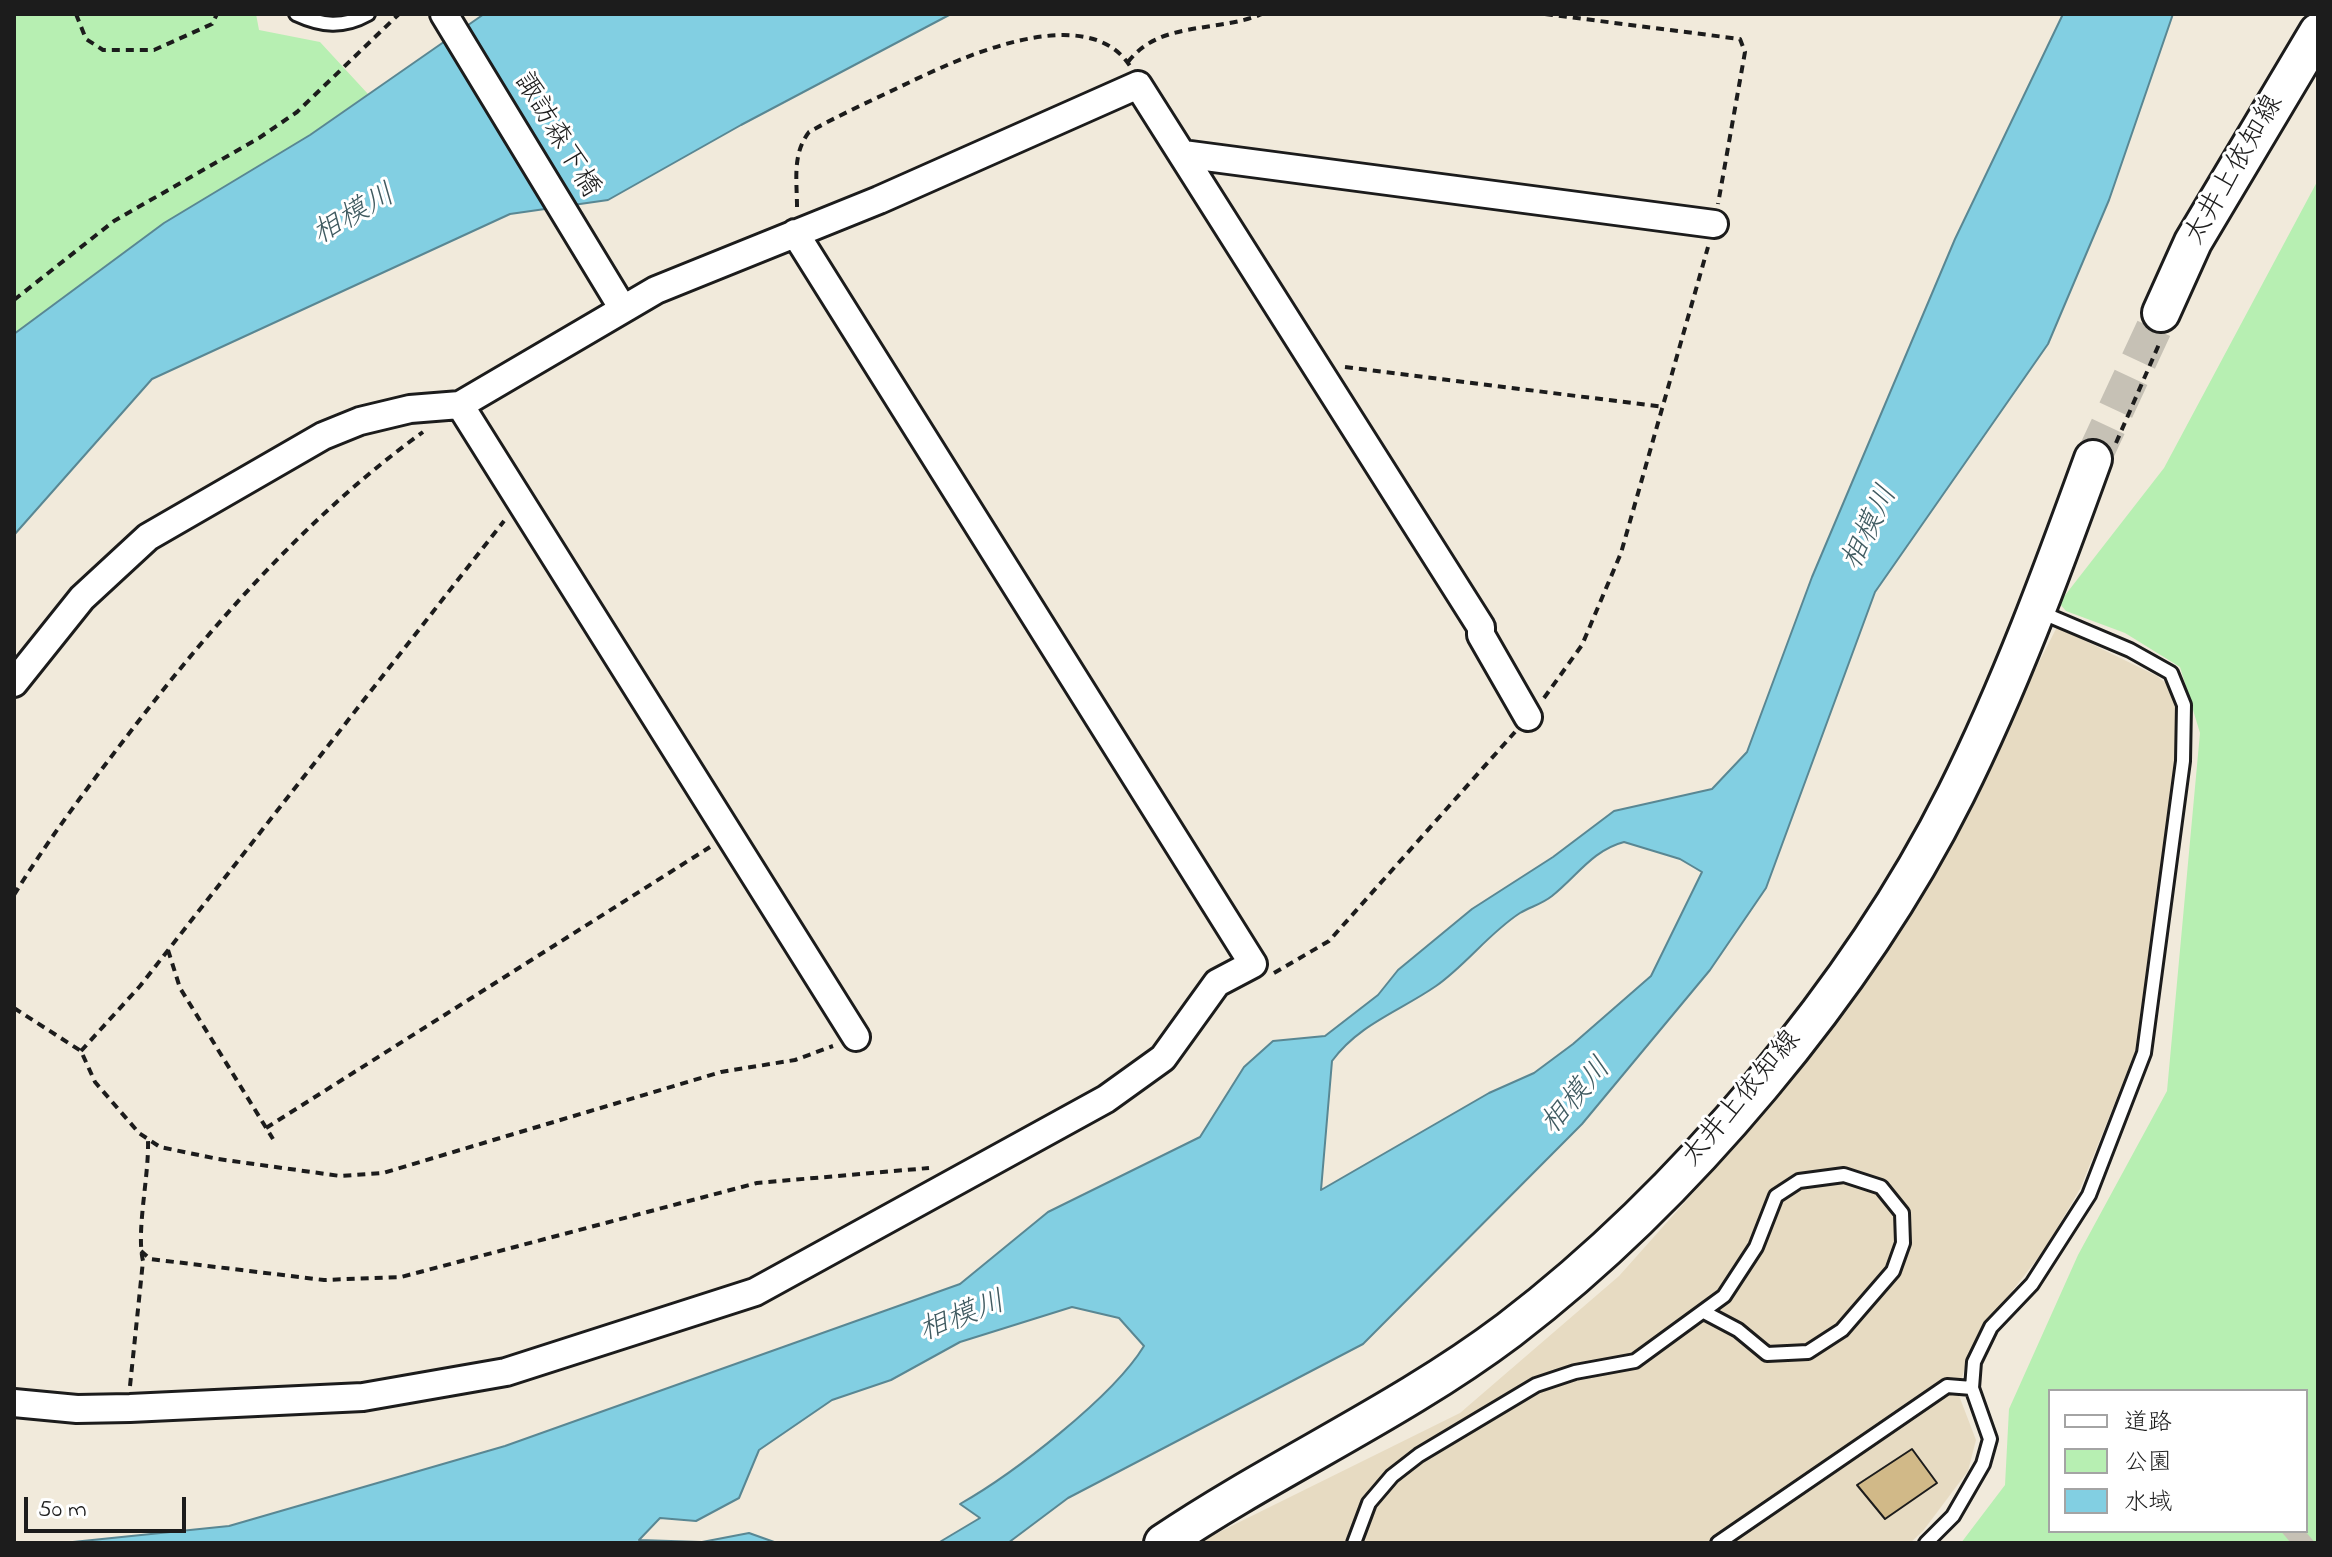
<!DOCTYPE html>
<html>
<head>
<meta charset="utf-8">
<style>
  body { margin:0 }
  #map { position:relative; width:2332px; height:1557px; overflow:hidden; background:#f1eadb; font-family:"Indie Flower","Klee One",sans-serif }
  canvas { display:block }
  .frame { position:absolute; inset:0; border:16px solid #1c1c1c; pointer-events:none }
  .legend { position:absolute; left:2048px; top:1389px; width:260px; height:144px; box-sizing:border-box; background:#fff; border:2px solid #a4a4a4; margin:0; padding:10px 14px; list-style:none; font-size:24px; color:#1c1c1c }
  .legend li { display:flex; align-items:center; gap:16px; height:40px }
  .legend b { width:40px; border:2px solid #a4a4a4 }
  .scale { position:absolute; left:24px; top:1497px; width:162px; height:36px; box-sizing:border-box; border:4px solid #1c1c1c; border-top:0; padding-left:10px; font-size:24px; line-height:28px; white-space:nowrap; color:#1c1c1c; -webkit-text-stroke:6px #fff; paint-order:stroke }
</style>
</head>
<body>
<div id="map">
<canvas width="2332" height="1557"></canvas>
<div class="frame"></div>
<ul class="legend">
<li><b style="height:10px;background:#fff"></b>道路</li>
<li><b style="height:22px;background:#b7efb2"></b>公園</li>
<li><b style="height:22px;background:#82cfe2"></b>水域</li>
</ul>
<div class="scale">50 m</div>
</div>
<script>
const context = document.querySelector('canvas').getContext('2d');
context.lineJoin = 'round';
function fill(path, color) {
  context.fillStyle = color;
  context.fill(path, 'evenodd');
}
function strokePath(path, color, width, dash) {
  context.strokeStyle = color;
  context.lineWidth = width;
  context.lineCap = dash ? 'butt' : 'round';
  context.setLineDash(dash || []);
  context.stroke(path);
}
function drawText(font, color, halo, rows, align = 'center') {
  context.font = font + ' "Indie Flower","Klee One",sans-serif';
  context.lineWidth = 6;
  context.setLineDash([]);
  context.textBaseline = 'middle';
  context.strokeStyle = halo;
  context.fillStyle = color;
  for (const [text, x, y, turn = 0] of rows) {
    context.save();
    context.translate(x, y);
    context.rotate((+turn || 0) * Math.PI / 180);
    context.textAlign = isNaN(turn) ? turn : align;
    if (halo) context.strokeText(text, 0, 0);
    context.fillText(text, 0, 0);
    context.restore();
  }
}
const built = new Path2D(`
  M2057,627L2157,676L2168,685L2175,703L2177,754L2137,1048L2080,1189L2045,1249L1984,1327L1965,1367L1958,1393L1976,1440L1968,1471L1923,1531L1910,1543H1197L1460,1413L1619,1276L1776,1100L1927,881Z`);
const green = new Path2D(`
  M14,14H256L259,30L320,42L368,94L310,135L164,223L14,334Z
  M2318,180V1543H1961L2005,1485L2009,1409L2078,1255L2167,1091L2200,733L2180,667L2125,633L2066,611L2059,603L2164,468ZM2050,1391H2306V1531H2050Z`);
const water = new Path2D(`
  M484,14H951L741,125L608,200L510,214L152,379L14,535V334L164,223L310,135Z
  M2063,14H2173L2109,200L2048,344L1875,592L1766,888L1710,970L1582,1124L1363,1344L1068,1498L1008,1543H938L980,1518L960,1504C1013,1474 1113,1397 1144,1346L1119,1318L1072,1307L960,1342L891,1380L832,1400L759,1450L739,1498L696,1521L660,1518L639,1540L702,1542L749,1533L777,1543H63L229,1526L505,1446L960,1284L1048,1212L1200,1137L1244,1067L1273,1041L1325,1036L1378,995L1398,970L1472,909L1553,857L1614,811L1712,789L1747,752L1812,577L1955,239ZM1624,842L1680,859L1702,872L1651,976L1573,1044L1534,1073L1489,1093L1321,1190L1332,1061C1359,1024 1400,1011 1436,986C1466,965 1489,933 1520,913C1530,907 1542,904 1552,896C1577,876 1593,850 1624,842Z`);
const building = new Path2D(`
  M1912,1449L1937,1483L1885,1519L1857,1485Z`);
const secondaryTunnel = new Path2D(`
  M2093,459L2161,313`);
const motorwayTunnel = new Path2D(`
  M2291,1543L2305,1531`);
const path = new Path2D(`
  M76,14L86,39L103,50H154L212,24L217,14
  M1545,14L1740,39L1745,52L1718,204
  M1128,62C1160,20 1217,33 1262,14
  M797,207C797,180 792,154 809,132C841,114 875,99 908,83C964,56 1087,0 1130,66
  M14,300L114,221L259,138L297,112L399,14
  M1345,367L1664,407
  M2116,443L2160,342
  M1544,698L1582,645L1621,553L1708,247
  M14,895C51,835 91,783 134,727C218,618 311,513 423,432
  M168,950L180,988L273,1139
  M1274,973L1329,941L1515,732
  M14,1008L81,1051L95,1082L139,1133L160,1147L218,1159L340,1176L383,1173L721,1072L795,1060L833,1046
  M81,1051L140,986L504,521
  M266,1128L710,847
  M141,1251L150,1259L324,1280L401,1277L757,1183L929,1168
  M130,1386L143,1261C136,1231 149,1177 148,1141`);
const service = new Path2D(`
  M296,14C322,26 343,28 368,14
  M1354,1543L1369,1503L1392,1476L1419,1455L1536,1385L1575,1372L1635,1361L1724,1296L1756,1247L1776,1196L1799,1181L1844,1175L1881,1187L1902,1213L1903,1243L1893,1271L1842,1330L1808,1352L1767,1354L1738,1330L1704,1312
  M1718,1543L1947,1386L1972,1388
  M1926,1543L1953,1516L1983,1464L1990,1439L1972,1388L1974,1362L1991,1327L2032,1284L2089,1195L2144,1053L2183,761L2184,705L2171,673L2130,650L2038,611`);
const minor = new Path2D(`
  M444,14L623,309
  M1183,154L1714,224
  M460,405L856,1037
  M14,683L82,598L148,537L323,436L360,421L410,409L460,405L656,290L879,200L1138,85L1481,627V635L1528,717
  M14,1403L77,1409L130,1408L363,1397L506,1372L755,1292L1106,1099L1163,1058L1217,983L1253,964L795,233`);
const secondary = new Path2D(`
  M2161,313L2193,242L2318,32
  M1163,1543C1276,1467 1400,1412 1509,1330C1683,1197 1858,990 1956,794C2010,686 2052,572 2093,459`);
const streetNames = [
  ["諏訪森下橋",555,136,59],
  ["太井上依知線",2236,171,-60],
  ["太井上依知線",1743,1100,-50]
];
const waterNames = [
  ["相模川",355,217,-30],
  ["相模川",1872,529,-64],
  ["相模川",1578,1098,-49],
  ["相模川",963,1319,-21]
];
fill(built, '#e7dbc2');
fill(green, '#b7efb2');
fill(water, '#82cfe2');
strokePath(water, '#598793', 2);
fill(building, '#d1b988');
strokePath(building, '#1c1c1c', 2);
strokePath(secondaryTunnel, '#c6c1b5', 36, [36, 18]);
strokePath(motorwayTunnel, '#c6c1b5', 44, [44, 22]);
strokePath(service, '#1c1c1c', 18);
strokePath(minor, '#1c1c1c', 32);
strokePath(secondary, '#1c1c1c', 42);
strokePath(path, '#1c1c1c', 4, [8, 6]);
strokePath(service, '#fff', 12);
strokePath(minor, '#fff', 26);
strokePath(secondary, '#fff', 36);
drawText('28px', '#1c1c1c', '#fff', streetNames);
drawText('italic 30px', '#405b61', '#fff', waterNames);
</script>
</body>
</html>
